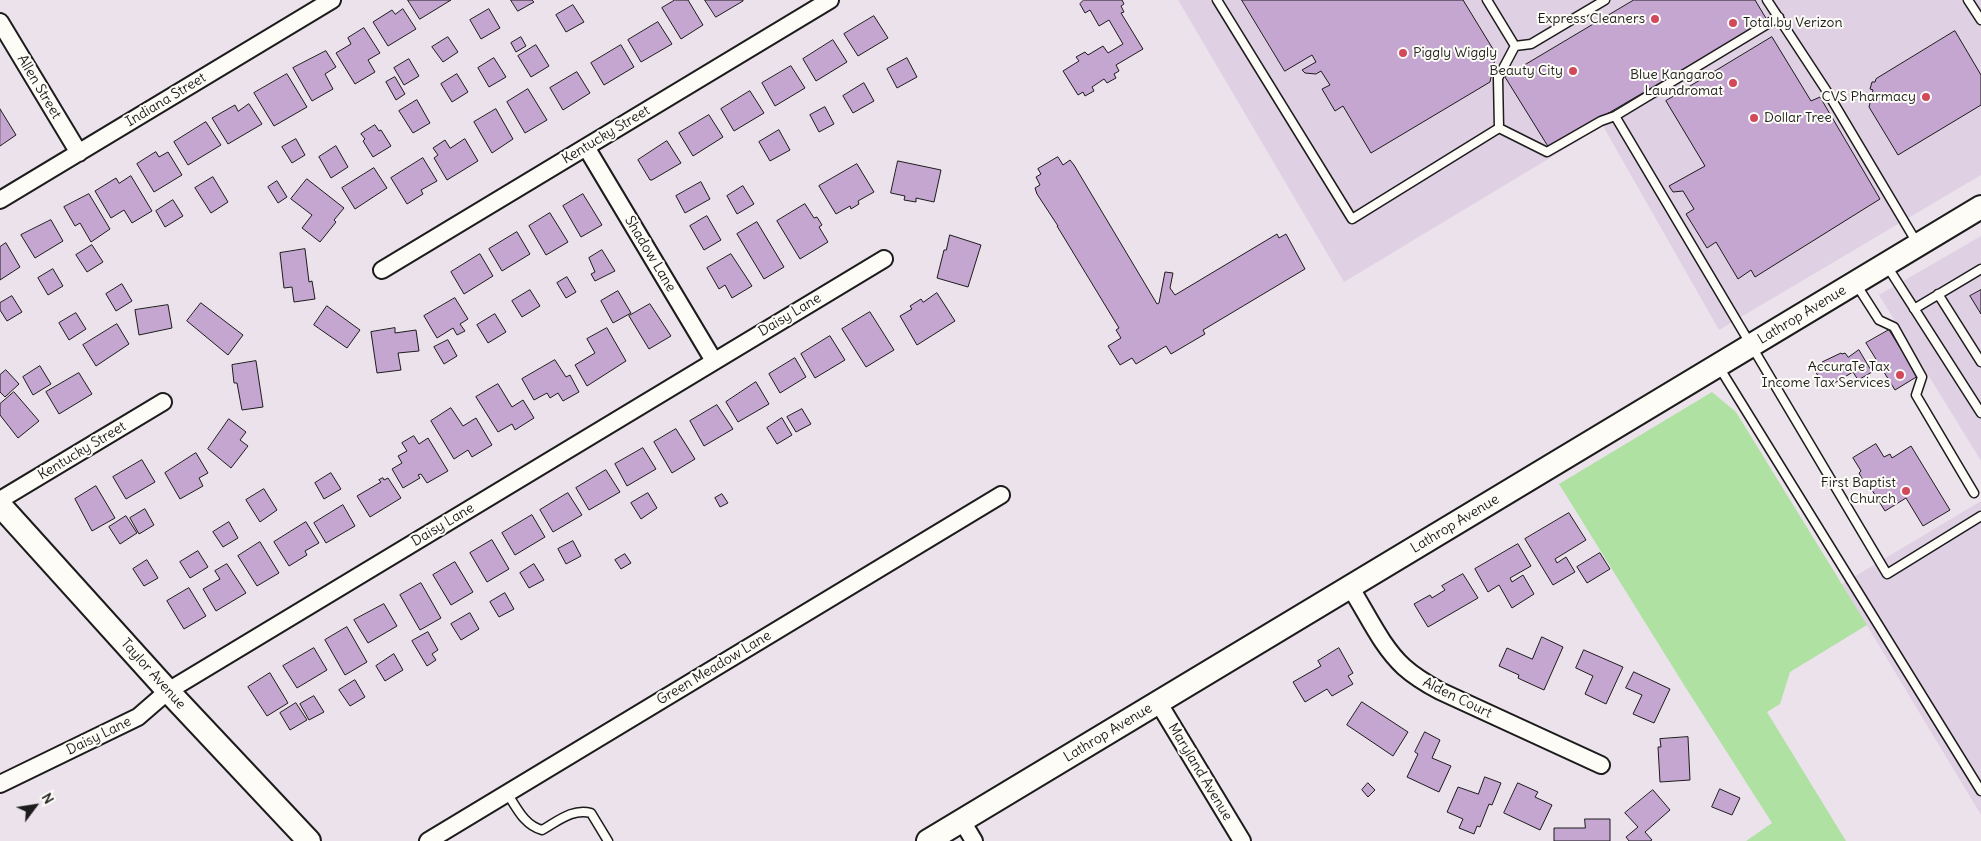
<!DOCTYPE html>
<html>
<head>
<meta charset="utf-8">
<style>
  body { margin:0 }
  #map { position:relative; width:1981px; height:841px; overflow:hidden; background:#ece2ec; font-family:Delius,sans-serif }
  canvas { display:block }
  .north { position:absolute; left:10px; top:781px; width:50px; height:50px; -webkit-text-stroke:4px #fdfcf7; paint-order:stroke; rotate:59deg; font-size:14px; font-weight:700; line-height:20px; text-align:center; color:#1c1c1c }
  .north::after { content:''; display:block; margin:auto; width:18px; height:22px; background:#1c1c1c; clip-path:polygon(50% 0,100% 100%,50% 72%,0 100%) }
</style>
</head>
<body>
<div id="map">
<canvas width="1981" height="841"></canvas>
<div class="north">N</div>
</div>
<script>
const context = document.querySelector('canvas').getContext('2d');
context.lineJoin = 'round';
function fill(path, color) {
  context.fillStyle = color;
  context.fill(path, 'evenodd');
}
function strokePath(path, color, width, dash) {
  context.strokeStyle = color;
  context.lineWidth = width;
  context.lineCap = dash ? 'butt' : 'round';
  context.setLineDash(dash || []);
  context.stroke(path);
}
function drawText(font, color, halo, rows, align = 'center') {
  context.font = font + ' Delius,sans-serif';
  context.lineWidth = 4;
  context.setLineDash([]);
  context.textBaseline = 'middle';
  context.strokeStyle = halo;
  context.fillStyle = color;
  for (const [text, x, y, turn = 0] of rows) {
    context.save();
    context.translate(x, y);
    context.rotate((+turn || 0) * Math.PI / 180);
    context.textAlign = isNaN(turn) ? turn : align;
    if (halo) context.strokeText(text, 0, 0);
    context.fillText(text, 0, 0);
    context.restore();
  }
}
const built = new Path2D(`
  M1178,0H1981V175L1719,330L1603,126L1344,282Z
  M1981,236V461L1879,295Z
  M1981,501V815L1842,584Z`);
const green = new Path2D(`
  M1712,392L1736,412L1867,625L1790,672L1780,704L1767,712L1846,841H1746L1772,823L1684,685L1559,484Z`);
const building = new Path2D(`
  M408,0H451L420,19Z
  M511,0H532L534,2L518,11Z
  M675,0H688L703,25L681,39L662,8Z
  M705,0H743V1L716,17Z
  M1084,0H1122L1124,4L1121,6L1124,12L1121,13L1143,49L1116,65L1119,71L1114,74L1116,78L1107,83L1104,79L1092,87L1094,91L1085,96L1083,92L1078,95L1063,71L1079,61L1076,57L1085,52L1088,55L1103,46L1108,53L1123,44L1109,20L1099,26L1090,10L1085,13L1080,4Z
  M1242,0H1463L1496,54L1490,82L1371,153L1343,106L1335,111L1322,89L1330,85L1321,71L1316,74L1305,73L1302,70L1316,62L1312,55L1285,71Z
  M1634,0H1755L1767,20L1549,148L1505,77Z
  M573,5L584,22L566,32L556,15Z
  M403,9L416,29L388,46L373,22L392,10L395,14Z
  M489,9L500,28L481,39L470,20Z
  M874,16L888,38L858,56L844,34Z
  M658,22L672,44L641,62L628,40Z
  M364,28L380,53L368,60L375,72L355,84L336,53L351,44L348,38Z
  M1955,31L1981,75V105L1898,155L1869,107L1873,90L1870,89L1872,82H1875L1876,79Z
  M448,37L458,52L443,62L432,47Z
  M521,37L526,46L516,52L511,43Z
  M1772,37L1811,101L1820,97L1880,199L1755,277L1751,270L1738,279L1716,242L1707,248L1686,214L1694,209L1683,191L1673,192L1669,186L1705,166L1666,101Z
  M833,40L847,62L816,81L803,59Z
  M536,45L549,66L531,77L518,56Z
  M621,45L634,67L604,85L591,63Z
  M326,51L336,67L325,74L333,89L312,101L293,68Z
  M494,58L506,77L489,87L478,68Z
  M907,58L917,77L897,88L887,69Z
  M409,59L419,76L404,85L394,68Z
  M791,66L805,88L775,106L762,83Z
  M577,72L590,93L563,110L550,88Z
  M287,74L307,107L274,126L254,93Z
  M457,74L468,92L452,102L441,84Z
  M395,77L405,94L396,100L386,82Z
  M864,83L874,101L853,113L843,96Z
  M528,89L547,120L525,133L507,102Z
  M750,91L764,113L734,131L721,109Z
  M417,100L430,123L413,133L399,111Z
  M249,104L262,124L228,144L212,118L235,105L238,111Z
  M825,107L834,124L819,132L810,115Z
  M0,109L16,135L0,146Z
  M496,109L513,139L492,153L474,122Z
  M709,115L723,137L693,156L679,133Z
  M206,122L221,145L188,165L174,142Z
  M375,125L379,131L381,130L391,146L373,157L363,141L365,139L361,134Z
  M779,130L790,150L770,161L759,142Z
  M296,139L305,155L292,163L282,147Z
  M465,139L478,161L447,180L434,158L438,155L433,148L445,140L450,148Z
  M667,141L681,163L652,180H650L638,160Z
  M336,146L348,167L331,178L319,157Z
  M156,152L159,157L168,152L182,175L154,192L137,164Z
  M1058,157L1063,165L1070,160L1074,165L1157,304L1159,303L1165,272L1173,273L1170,288L1175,295L1277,234L1279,238L1286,234L1305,269L1203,330L1205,334L1171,354L1166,346L1136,364L1132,358L1120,365L1108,346L1121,338L1116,330L1119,328L1057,226H1058L1037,194L1035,188L1040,185L1036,177L1041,174L1038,169Z
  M423,158L437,181L421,190L423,194L407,204L391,178Z
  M898,161L941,170L934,202L916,198V202L904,200L905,196L891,193Z
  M857,164L874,192L858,201L859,204L851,209L850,206L836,214L819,186Z
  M374,168L387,188L355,209L342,188Z
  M131,176L152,211L132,223L124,210L111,218L95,191L116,178L119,183Z
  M213,177L228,202L211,213L195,188Z
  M307,179L344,208L334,220L336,222L320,242L302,228L312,215L291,199Z
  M277,181L287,197L278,203L268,187Z
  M701,182L710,199L685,213L676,196Z
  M743,186L754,204L737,214L727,196Z
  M89,194L110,229L91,242L80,223L75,226L64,207Z
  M583,194L602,225L581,237L563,206Z
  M173,200L183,216L165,227L156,211Z
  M805,204L814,218L817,217L822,225L819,227L828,242L800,259L777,221Z
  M550,213L568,242L546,255L529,226Z
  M707,216L721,240L704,250L690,226Z
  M51,220L63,241L35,258L21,235Z
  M757,222L784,267L764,279L737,234Z
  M517,232L530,254L502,271L489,249Z
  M950,235L981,245L968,287L937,278L944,250H946Z
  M6,243L20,267L0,280V247Z
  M92,245L103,262L87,272L76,255Z
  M305,249L309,282L312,281L315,299L294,302L292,287L284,288L280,253Z
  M602,250L615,271L595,281L591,274L595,272L589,258Z
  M480,254L493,276L464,294L451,272Z
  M731,254L752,286L732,298L725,285L719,289L707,268Z
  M53,269L63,286L48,295L38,278Z
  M567,277L576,292L566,298L557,283Z
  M122,284L132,301L116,311L106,294Z
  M530,290L540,306L522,317L512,301Z
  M1981,290V314L1970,296Z
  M618,291L631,313L613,323L601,301Z
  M937,293L955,321L917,345L900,316L912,309L910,306L921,299L923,302Z
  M12,296L22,312L7,321L0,310V303Z
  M455,298L468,319L460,324L465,331L457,335L453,328L437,338L424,316Z
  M201,303L243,335L228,355L187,321Z
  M650,304L671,336L649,349L629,316Z
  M168,305L172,328L139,335L135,310Z
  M327,306L360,330L347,348L314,325Z
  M870,312L894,350L866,367L842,329Z
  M76,313L86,329L69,340L59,323Z
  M495,314L506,332L488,343L477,325Z
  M117,324L129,344L96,366L83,345Z
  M395,328V333L416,330L419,351L398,353L401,370L377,373L371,332Z
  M607,328L626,361L587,386L575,365L595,353L587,339Z
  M1889,330L1918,376L1895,390L1866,343Z
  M830,336L845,360L815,378L801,354Z
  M448,340L457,356L444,364L434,347Z
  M1859,350L1872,372L1858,380L1853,372L1826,388L1815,371L1824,365L1822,362L1841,353L1842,354L1845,353L1848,357Z
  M795,358L806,377L780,393L769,374Z
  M555,360L566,377L570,375L579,392L563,401L558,393L550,398L547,393L534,400L522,379Z
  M256,361L263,407L242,410L237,383H234L232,365Z
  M40,366L51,384L33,395L23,377Z
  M6,370L19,384L5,397L0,392V375Z
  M79,373L92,394L59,414L46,392Z
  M756,382L769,404L738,422L726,402Z
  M498,384L512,407L523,400L534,418L515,430L512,424L498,432L476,397Z
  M14,392L39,421L18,438L0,415V404Z
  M717,405L733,429L704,446L690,421Z
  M451,408L463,426L476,418L492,445L472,457L468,450L454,459L431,421Z
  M802,409L811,424L796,432L787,417Z
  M782,418L792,435L777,444L767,428Z
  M229,419L246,432L240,440L248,446L231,468L208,449Z
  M676,429L695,459L672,473L654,442Z
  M414,436L419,444L428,438L448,471L427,483L421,474L418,475L420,478L403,488L392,469L402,463L398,456L407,451L402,443Z
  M1876,444L1884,457L1890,454L1892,458L1911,446L1950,510L1923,526L1906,498L1885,511L1867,482L1865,484L1859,473L1861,471L1853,458Z
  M643,448L656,469L627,486L615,464Z
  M196,453L208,473L199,478L203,486L180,499L165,473Z
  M142,460L155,482L126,499L113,477Z
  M606,470L620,492L589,510L576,488Z
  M331,473L341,489L324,499L315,483Z
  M383,478L384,480L388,478L401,498L370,517L357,496L381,482L379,480Z
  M96,486L115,518L92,531L75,499Z
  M264,489L277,510L260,522L246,500Z
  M568,493L582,515L553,532L540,510Z
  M648,493L657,508L641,519L631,503Z
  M722,494L728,503L720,507L715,498Z
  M343,505L355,526L326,543L314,523Z
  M145,509L154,525L139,534L130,518Z
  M1569,513L1586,540L1555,559L1557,563L1566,557L1575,572L1553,585L1525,539Z
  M532,515L545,537L515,555L502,533Z
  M126,516L137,533L120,544L109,527Z
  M229,522L238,538L223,547L213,532Z
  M306,522L319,543L305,551L307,555L289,566L274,542Z
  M492,540L509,569L487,582L470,553Z
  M573,541L581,556L566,564L558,549Z
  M260,542L279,573L257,586L238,556Z
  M1518,544L1531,566L1510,578L1512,582L1523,575L1534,594L1512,608L1499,585L1488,592L1475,569Z
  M198,551L208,567L190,578L180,562Z
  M1600,553L1610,569L1587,583L1577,567Z
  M625,554L631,563L621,569L615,560Z
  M147,560L158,578L144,586L133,569Z
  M455,562L473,592L451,605L433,575Z
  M227,564L246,593L216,611L203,589L220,579L215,571Z
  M534,564L544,580L529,588L520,573Z
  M1463,574L1478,598L1428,627L1414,604L1430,595L1432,598L1445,590L1442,586Z
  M421,583L441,618L420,630L400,595Z
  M189,588L206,616L184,629L167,601Z
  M505,593L514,609L499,617L490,602Z
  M384,604L397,626L368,643L354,620Z
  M470,613L479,629L461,640L451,624Z
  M347,627L367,662L345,675L325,640Z
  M428,632L438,650L432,654L436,660L427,666L412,641Z
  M1542,637L1563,647L1544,690L1522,680L1518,678L1519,675L1499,666L1507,648L1532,659Z
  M314,648L327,670L297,688L283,666Z
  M1339,648L1353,673L1348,676L1353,684L1332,696L1327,689L1305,702L1293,682L1321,666L1318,661Z
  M1584,650L1623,667L1606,704L1585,694L1593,676L1576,668Z
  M394,654L403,670L385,681L376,666Z
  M1634,672L1670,689L1654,723L1633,714L1642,695L1626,688Z
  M270,673L288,703L267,716L248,687Z
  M355,680L365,697L350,706L339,690Z
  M314,696L324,712L309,720L300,704Z
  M1362,702L1408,732L1393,756L1347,725Z
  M296,703L307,720L290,730L280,713Z
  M1425,732L1440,740L1432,758L1451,766L1439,792L1407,777L1418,754L1415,752Z
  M1688,737L1690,780L1660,782L1658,747H1661L1660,739Z
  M1485,777L1501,783L1492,805L1489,804L1480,827L1477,826L1474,834L1459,828L1463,819L1447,812L1458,787L1478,794Z
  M1368,783L1375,790L1368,797L1362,790Z
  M1518,783L1538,792L1535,797L1552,805L1540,830L1504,813Z
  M1720,789L1740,798L1732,815L1712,807Z
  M1653,790L1670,810L1645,832L1652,840L1650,841H1629L1626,837L1638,827L1625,813Z
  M1585,819H1610V841H1554V828H1585Z`);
const lane = new Path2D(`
  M1217,0L1352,219L1499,128
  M1487,0L1515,46L1531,44L1605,0
  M1767,0L1826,90L1917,243
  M1968,0L1981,20
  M1615,116L1779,17
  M1499,128L1547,152L1601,121L1615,116L1887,574L1981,516
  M1499,128L1498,78L1515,46
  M1887,266L1981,413
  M1856,284L1879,320L1894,327L1922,377L1916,395L1974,493
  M1938,294L1981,362
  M1914,309L1981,269
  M1719,367L1981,791
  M507,793C517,808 524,825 542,830C558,821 573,808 591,813L608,841`);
const street = new Path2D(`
  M0,22L79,153
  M586,147L714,361
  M0,200L332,0
  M382,270L830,0
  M0,500L163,402
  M1350,587C1367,613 1381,646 1404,667C1415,677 1427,684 1440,691L1601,765
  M1158,702L1242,841
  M0,784L138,717L168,691L884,259
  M962,821L974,841
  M428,841L1001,495`);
const secondary = new Path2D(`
  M0,505L168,691L309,841
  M928,841L1981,207`);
const markers = [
  [1655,19,5,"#d1495b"],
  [1733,23,5,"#d1495b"],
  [1403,53,5,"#d1495b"],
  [1573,71,5,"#d1495b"],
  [1733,83,5,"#d1495b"],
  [1926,97,5,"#d1495b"],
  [1754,118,5,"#d1495b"],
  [1900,375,5,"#d1495b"],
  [1906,491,5,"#d1495b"]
];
const poiNames = [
  ["Express Cleaners",1645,19],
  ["Total by Verizon",1743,23,"left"],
  ["Piggly Wiggly",1413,53,"left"],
  ["Beauty City",1563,71],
  ["Blue Kangaroo",1723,75],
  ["Laundromat",1723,91],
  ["CVS Pharmacy",1916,97],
  ["Dollar Tree",1764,118,"left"],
  ["AccuraTe Tax",1890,367],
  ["Income Tax Services",1890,383],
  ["First Baptist",1896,483],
  ["Church",1896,499]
];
const streetNames = [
  ["Allen Street",39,87,59],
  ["Indiana Street",166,100,-31],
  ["Kentucky Street",606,135,-31],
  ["Shadow Lane",650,254,59],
  ["Daisy Lane",790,315,-31],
  ["Lathrop Avenue",1802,315,-31],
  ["Kentucky Street",82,451,-31],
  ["Lathrop Avenue",1455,524,-31],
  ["Daisy Lane",443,525,-31],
  ["Green Meadow Lane",714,668,-31],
  ["Taylor Avenue",153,674,48],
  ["Alden Court",1457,698,26],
  ["Lathrop Avenue",1108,733,-31],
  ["Daisy Lane",99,736,-26],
  ["Maryland Avenue",1200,772,59]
];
fill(built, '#e0d0e4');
fill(green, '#afe1a2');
fill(building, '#c5a6d1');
strokePath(building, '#1c1c1c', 1);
strokePath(lane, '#1c1c1c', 11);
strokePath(street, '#1c1c1c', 20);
strokePath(secondary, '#1c1c1c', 26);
strokePath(lane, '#fdfcf7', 8);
strokePath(street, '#fdfcf7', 16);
strokePath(secondary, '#fdfcf7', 22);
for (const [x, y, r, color] of markers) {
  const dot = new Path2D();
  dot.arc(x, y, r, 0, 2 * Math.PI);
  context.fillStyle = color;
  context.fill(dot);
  strokePath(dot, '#fdfcf7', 2);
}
drawText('14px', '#1c1c1c', '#fdfcf7', poiNames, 'right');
drawText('14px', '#1c1c1c', '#fdfcf7', streetNames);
</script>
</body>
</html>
